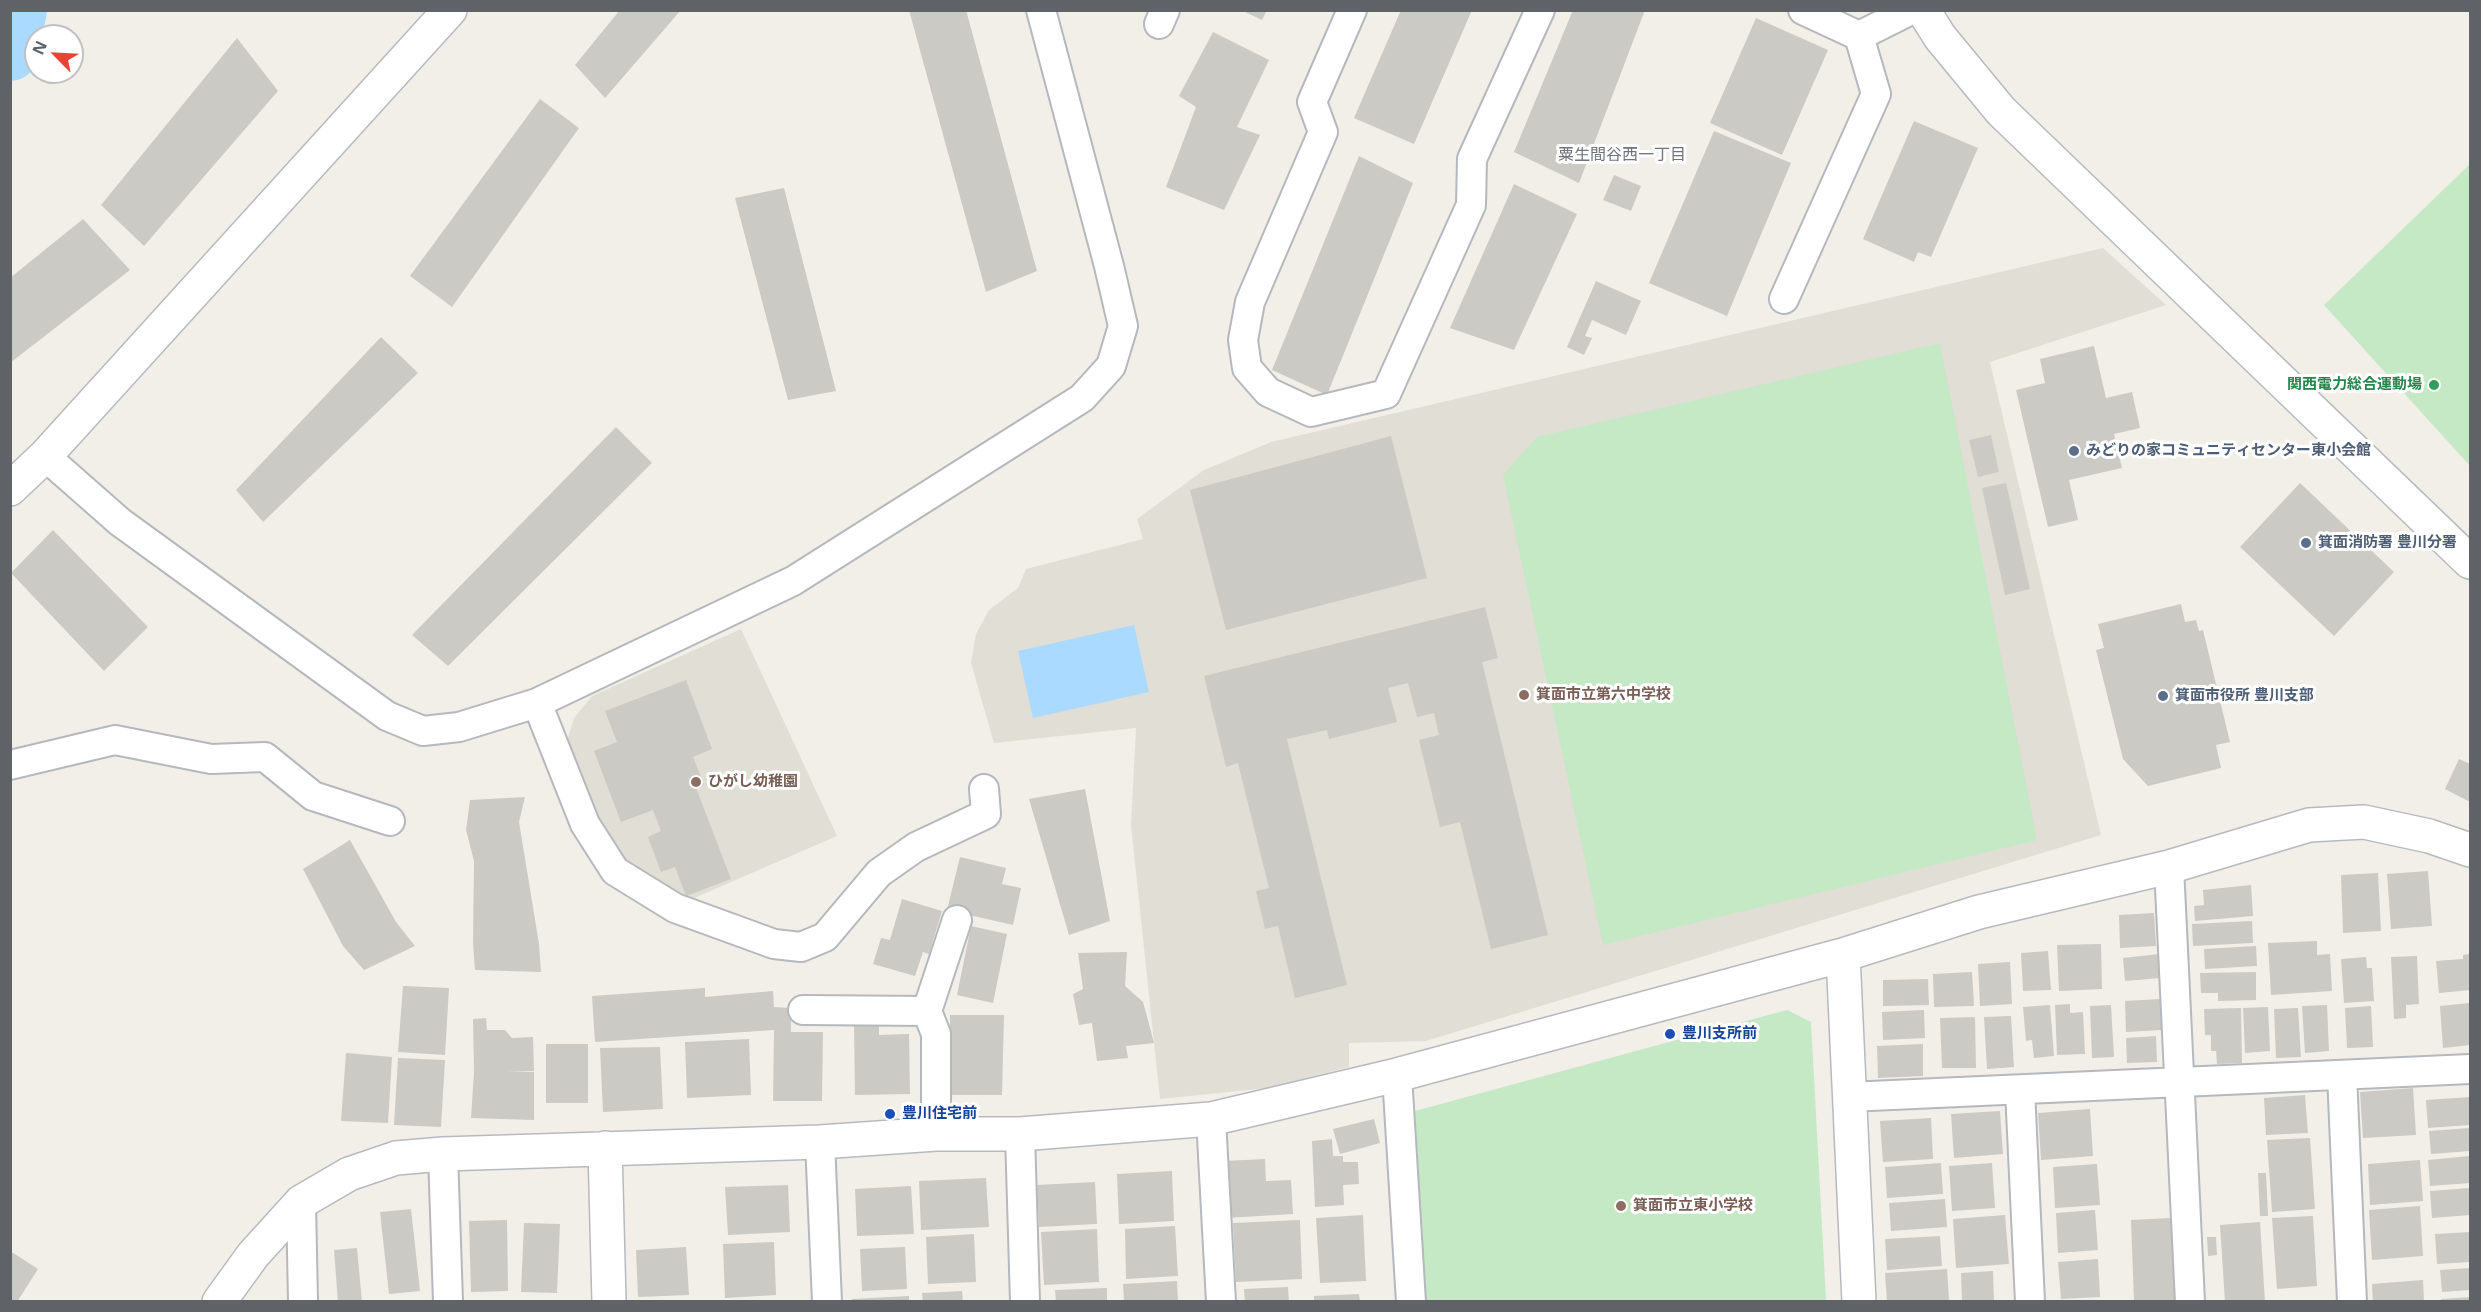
<!DOCTYPE html>
<html>
<head>
<meta charset="utf-8">
<style>
  body { margin:0 }
  #map { position:relative; width:2481px; height:1312px; overflow:hidden; background:#f1efe8; font-family:"Open Sans",sans-serif }
  canvas { display:block }
  .frame { position:absolute; inset:0; border:12px solid #5f6368; pointer-events:none }
  .north { position:absolute; left:24px; top:24px; width:60px; height:60px; box-sizing:border-box; background:#fff; border:2px solid #bfc1c3; border-radius:50%; rotate:294deg; font-size:16px; font-weight:700; line-height:24px; text-align:center; color:#5f6368 }
  .north::after { content:''; display:block; margin:auto; width:21px; height:27px; background:#ea4335; clip-path:polygon(50% 0,100% 100%,50% 72%,0 100%) }
</style>
</head>
<body>
<div id="map">
<canvas width="2481" height="1312"></canvas>
<div class="frame"></div>
<div class="north">N</div>
</div>
<script>
const context = document.querySelector('canvas').getContext('2d');
context.lineJoin = 'round';
function fill(path, color) {
  context.fillStyle = color;
  context.fill(path, 'evenodd');
}
function strokePath(path, color, width, dash) {
  context.strokeStyle = color;
  context.lineWidth = width;
  context.lineCap = dash ? 'butt' : 'round';
  context.setLineDash(dash || []);
  context.stroke(path);
}
function drawText(font, color, halo, rows, align = 'center') {
  context.font = font + ' "Open Sans","Noto Sans JP",sans-serif';
  context.lineWidth = 6;
  context.setLineDash([]);
  context.textBaseline = 'middle';
  context.strokeStyle = halo;
  context.fillStyle = color;
  for (const [text, x, y, turn = 0] of rows) {
    context.save();
    context.translate(x, y);
    context.rotate((+turn || 0) * Math.PI / 180);
    context.textAlign = isNaN(turn) ? turn : align;
    if (halo) context.strokeText(text, 0, 0);
    context.fillText(text, 0, 0);
    context.restore();
  }
}
const education = new Path2D(`
  M2103,248L2166,305L1990,362L2101,835L1426,1041L1349,1043V1067L1267,1088L1160,1099L1131,825L1136,728L994,743L971,663L976,634L989,610L1018,588L1026,569L1143,539L1137,519L1204,470L1271,442Z
  M741,629L837,836L685,902L622,861L594,820L566,744L574,718L592,696Z`);
const green = new Path2D(`
  M2470,164V466L2324,305Z
  M1940,343L2037,840L1603,945L1503,475L1537,437Z
  M1787,1010L1811,1022L1826,1301H1426L1415,1111Z`);
const water = new Path2D(`
  M1134,625L1149,692L1033,718L1018,651Z`);
const river = new Path2D(`
  M10,53L19,10`);
const building = new Path2D(`
  M620,10H681L605,98L575,65Z
  M909,10H966L1037,271L986,292Z
  M1241,10H1267L1262,20Z
  M1401,10H1472L1414,144L1354,118Z
  M1573,10H1645L1579,183L1514,152Z
  M1756,18L1828,50L1782,155L1710,123Z
  M1213,32L1269,60L1237,127L1260,135L1224,210L1166,187L1196,107L1179,96Z
  M237,38L278,91L144,246L101,205Z
  M540,99L579,128L452,307L410,276Z
  M1914,121L1978,148L1931,257L1918,252L1914,262L1863,239Z
  M1714,131L1791,163L1727,316L1649,283Z
  M1359,156L1413,183L1327,395L1272,370Z
  M1614,175L1641,186L1631,211L1603,200Z
  M1514,184L1577,214L1514,350L1450,328Z
  M784,188L836,391L788,400L735,198Z
  M83,219L130,270L10,363V278Z
  M1596,281L1641,301L1626,335L1592,320L1585,336L1592,338L1584,355L1567,347Z
  M381,337L418,373L263,522L236,490Z
  M2094,346L2106,398L2132,392L2140,428L2114,434L2122,468L2069,480L2078,520L2048,527L2016,390L2045,383L2040,359Z
  M616,427L652,463L448,666L412,635Z
  M1991,435L1999,472L1978,477L1969,440Z
  M1391,436L1427,578L1226,630L1190,490Z
  M2006,483L2030,589L2005,595L1982,488Z
  M2300,483L2394,572L2334,636L2240,547Z
  M53,530L148,627L104,671L11,573Z
  M2181,604L2185,622L2196,620L2199,631L2203,630L2230,742L2216,745L2221,768L2148,786L2123,759L2096,650L2104,648L2098,624Z
  M1485,607L1498,658L1482,662L1548,935L1491,949L1460,822L1440,827L1419,740L1439,735L1434,713L1417,717L1408,683L1388,688L1397,722L1329,739L1327,730L1287,739L1347,985L1295,998L1278,926L1265,929L1256,891L1269,888L1238,763L1226,767L1204,676Z
  M686,680L712,749L693,757L704,785L696,788L731,879L686,896L675,867L661,872L648,837L661,831L653,810L621,822L594,751L617,742L605,711Z
  M2459,759L2470,764V802L2445,789Z
  M1085,789L1110,921L1069,935L1029,799Z
  M525,797L519,822L539,944L541,972L475,970L473,942L474,861L466,830L470,800Z
  M350,840L396,922L415,946L364,970L343,946L303,869Z
  M960,857L1006,868L1002,884L1021,888L1013,925L947,910Z
  M2428,871L2432,926L2391,929L2387,874Z
  M2378,873L2381,931L2343,933L2341,875Z
  M2251,885L2253,916L2195,921L2194,906L2204,905L2203,890Z
  M902,899L942,911L929,954L923,952L915,976L873,964L881,938L890,940Z
  M2154,913L2156,946L2120,948L2119,915Z
  M2252,921L2253,943L2193,946L2192,924Z
  M971,926L1007,934L993,1003L957,995Z
  M2317,941V955L2330,954L2332,991L2271,995L2268,943Z
  M2101,944L2102,989L2059,991L2057,945Z
  M2256,946L2257,966L2205,969L2204,949Z
  M2048,951L2051,990L2023,991L2021,953Z
  M1127,952L1125,986L1143,1002L1154,1043L1126,1046L1128,1058L1097,1061L1092,1023L1079,1025L1073,994L1083,989L1078,953Z
  M2159,954L2161,978L2125,981L2123,958Z
  M2470,954V990L2439,993L2436,961L2463,959V955Z
  M2417,956L2419,1004L2406,1005V1018L2394,1019L2391,957Z
  M2366,957L2367,968H2372L2374,1001L2344,1003L2341,959Z
  M2010,962L2012,1004L1980,1006L1978,964Z
  M1972,972L1974,1006L1934,1007L1933,974Z
  M2256,972V1000L2218,1001V993H2201L2200,973Z
  M1928,979L1929,1005L1883,1006V980Z
  M403,986L449,988L445,1055L398,1052Z
  M705,988V997L773,991L774,1007L791,1008V1032H823L822,1101H773L774,1030L595,1042L592,996Z
  M2160,999L2162,1030L2126,1032L2125,1001Z
  M2470,1003V1045L2443,1048L2440,1006Z
  M2070,1004V1013L2083,1012L2085,1054L2057,1055L2055,1005Z
  M2050,1005L2054,1056L2034,1058L2032,1040L2026,1041L2023,1007Z
  M2111,1005L2114,1057L2092,1058L2090,1006Z
  M2327,1005L2329,1051L2305,1053L2302,1006Z
  M2371,1006L2373,1047L2347,1048L2345,1008Z
  M2268,1007L2270,1051L2245,1053L2243,1008Z
  M2241,1008L2242,1063L2217,1064L2216,1051H2211V1035H2205L2204,1009Z
  M2298,1008L2301,1057L2276,1058L2274,1009Z
  M1924,1010L1925,1038L1883,1040L1882,1012Z
  M950,1015H1004L1002,1095H950Z
  M2011,1016L2014,1067L1987,1069L1984,1017Z
  M1975,1017L1976,1068H1942L1940,1018Z
  M486,1018L487,1030H505L512,1038L533,1037L534,1071L507,1072H534V1120L471,1118L474,1072L473,1019Z
  M854,1023H879V1035L909,1034L910,1094L855,1095Z
  M2156,1036L2157,1062L2127,1063L2126,1038Z
  M749,1039L751,1095L687,1098L685,1042Z
  M546,1044H588V1103H546Z
  M1923,1044V1076L1878,1078L1877,1046Z
  M660,1047L663,1109L603,1112L600,1048Z
  M346,1053L392,1057L388,1123L341,1121Z
  M398,1058L445,1060L441,1127L394,1125Z
  M2413,1088L2416,1135L2363,1138L2360,1092Z
  M2305,1095L2308,1133L2266,1135L2264,1098Z
  M2470,1097V1125L2428,1128L2426,1100Z
  M2090,1109L2093,1156L2041,1160L2038,1113Z
  M2000,1111L2003,1154L1954,1158L1951,1114Z
  M1931,1118L1933,1159L1883,1162L1880,1121Z
  M1374,1119L1380,1143L1340,1154L1333,1129Z
  M2470,1128V1151L2431,1154L2429,1131Z
  M2310,1138L2315,1209L2272,1212L2267,1140Z
  M1332,1139L1333,1156H1343V1162H1358L1359,1184L1343,1185L1344,1205L1315,1207L1312,1141Z
  M2470,1156V1183L2430,1186L2428,1160Z
  M1265,1159L1266,1181L1291,1180L1293,1214L1227,1218L1224,1161Z
  M2420,1160L2423,1201L2370,1205L2368,1164Z
  M1941,1163L1943,1194L1887,1198L1885,1167Z
  M1992,1163L1995,1208L1952,1211L1949,1166Z
  M2097,1164L2100,1205L2055,1208L2053,1167Z
  M1172,1171L1174,1221L1119,1224L1117,1174Z
  M2258,1173H2266L2268,1216H2260Z
  M986,1178L989,1227L921,1230L919,1181Z
  M1095,1182L1097,1224L1039,1227L1037,1185Z
  M788,1185L790,1232L728,1235L725,1187Z
  M911,1186L914,1234L857,1236L855,1189Z
  M2470,1188V1215L2432,1218L2430,1191Z
  M1945,1199L1947,1227L1891,1231L1889,1203Z
  M2420,1206L2423,1256L2372,1260L2369,1210Z
  M411,1209L420,1291L389,1294L380,1212Z
  M2095,1210L2098,1250L2058,1253L2056,1213Z
  M1363,1215L1366,1281L1320,1283L1316,1218Z
  M2005,1215L2009,1264L1956,1268L1953,1219Z
  M2313,1216L2317,1286L2277,1289L2272,1218Z
  M2171,1218L2175,1302H2134L2131,1220Z
  M507,1220L508,1291L471,1292L469,1221Z
  M1300,1220L1302,1279L1236,1282L1233,1223Z
  M2260,1222L2265,1302H2225L2220,1225Z
  M524,1223L560,1224L557,1293L521,1292Z
  M1175,1226L1178,1276L1126,1279L1125,1229Z
  M1097,1229L1099,1282L1044,1285L1041,1232Z
  M2470,1232V1262L2437,1264L2435,1234Z
  M974,1234L976,1282L928,1284L926,1237Z
  M1940,1236L1942,1266L1887,1270L1885,1239Z
  M2207,1237H2216L2217,1255L2208,1256Z
  M774,1242L776,1295L725,1298L723,1244Z
  M686,1247L689,1295L638,1297L636,1250Z
  M905,1247L907,1289L862,1291L860,1249Z
  M357,1248L362,1302H338L334,1250Z
  M10,1251L38,1269L17,1302H10Z
  M2098,1259L2100,1297L2061,1299L2058,1262Z
  M2470,1268V1290L2442,1292L2440,1270Z
  M1947,1269L1949,1300L1887,1302L1885,1273Z
  M1993,1271L1994,1302H1962L1961,1273Z
  M2423,1280L2424,1302H2373L2372,1284Z
  M1177,1281L1178,1302H1124L1123,1284Z
  M1288,1287L1289,1302H1245L1244,1289Z
  M1107,1288V1302H1056L1055,1290Z
  M962,1291L963,1302H923L922,1293Z
  M1359,1294L1360,1302H1314V1296Z
  M909,1296V1302H852V1299Z
  M2470,1297V1302H2441V1299Z`);
const street = new Path2D(`
  M1352,10L1312,102L1323,132L1250,302L1243,340L1247,368L1268,392L1311,412L1386,394L1471,205L1472,159L1540,10
  M1803,10L1859,36
  M1159,24L1165,10
  M1784,299L1876,94L1859,36L1911,10
  M45,456L120,522L387,716L423,731L459,727L537,703L793,581L1082,398L1111,366L1123,326L1109,266L1041,10
  M537,703L585,824L615,871L675,908L774,944L801,947L825,937L879,873L916,847L986,814L984,789
  M10,765L115,740L211,759L265,757L313,796L390,821
  M2169,867L2190,1302
  M803,1010L927,1011
  M1397,1075L1411,1302
  M2342,1075L2352,1302
  M2020,1090L2030,1302
  M1848,1097L2470,1069
  M1211,1119L1221,1302
  M936,1134V1034L927,1011L957,920
  M1020,1134L1025,1302
  M820,1142L827,1302
  M443,1154L448,1302
  M301,1202L303,1302`);
const secondary = new Path2D(`
  M1923,10L1940,37L2001,111L2470,562
  M10,489L45,456L450,10
  M1843,955L1859,1302
  M605,1148L609,1302
  M219,1302L253,1255L301,1202L349,1174L396,1158L443,1154L820,1142L936,1134H1020L1211,1119L1397,1075L1843,955L1979,912L2169,867L2309,825L2364,822L2429,836L2470,850`);
const markers = [
  [2434,385,6,"#2e9e5b"],
  [2074,451,6,"#5c6f8a"],
  [2306,543,6,"#5c6f8a"],
  [1524,695,6,"#8d6e63"],
  [2163,696,6,"#5c6f8a"],
  [696,782,6,"#8d6e63"],
  [1670,1034,6,"#1a4fb4"],
  [890,1114,6,"#1a4fb4"],
  [1621,1206,6,"#8d6e63"]
];
const leisureNames = [
  ["関西電力総合運動場",2422,385]
];
const serviceNames = [
  ["みどりの家コミュニティセンター東小会館",2086,451],
  ["箕面消防署 豊川分署",2318,543],
  ["箕面市役所 豊川支部",2175,696]
];
const educationNames = [
  ["箕面市立第六中学校",1536,695],
  ["ひがし幼稚園",708,782],
  ["箕面市立東小学校",1633,1206]
];
const transitNames = [
  ["豊川支所前",1682,1034],
  ["豊川住宅前",902,1114]
];
const neighbourhoodNames = [
  ["粟生間谷西一丁目",1622,155]
];
fill(education, '#e1ded6');
fill(green, '#c5e8c5');
fill(water, '#aadaff');
strokePath(river, '#aadaff', 56);
fill(building, '#cccac5');
strokePath(street, '#b5b8bc', 32);
strokePath(secondary, '#b6babf', 36);
strokePath(street, '#fff', 28);
strokePath(secondary, '#fff', 33);
for (const [x, y, r, color] of markers) {
  const dot = new Path2D();
  dot.arc(x, y, r, 0, 2 * Math.PI);
  context.fillStyle = color;
  context.fill(dot);
  strokePath(dot, '#fff', 2);
}
drawText('bold 15px', '#27864d', '#fff', leisureNames, 'right');
drawText('bold 15px', '#4e5e75', '#fff', serviceNames, 'left');
drawText('bold 15px', '#785e54', '#fff', educationNames, 'left');
drawText('bold 15px', '#164399', '#fff', transitNames, 'left');
drawText('16px', '#70757a', '#fff', neighbourhoodNames);
</script>
</body>
</html>
